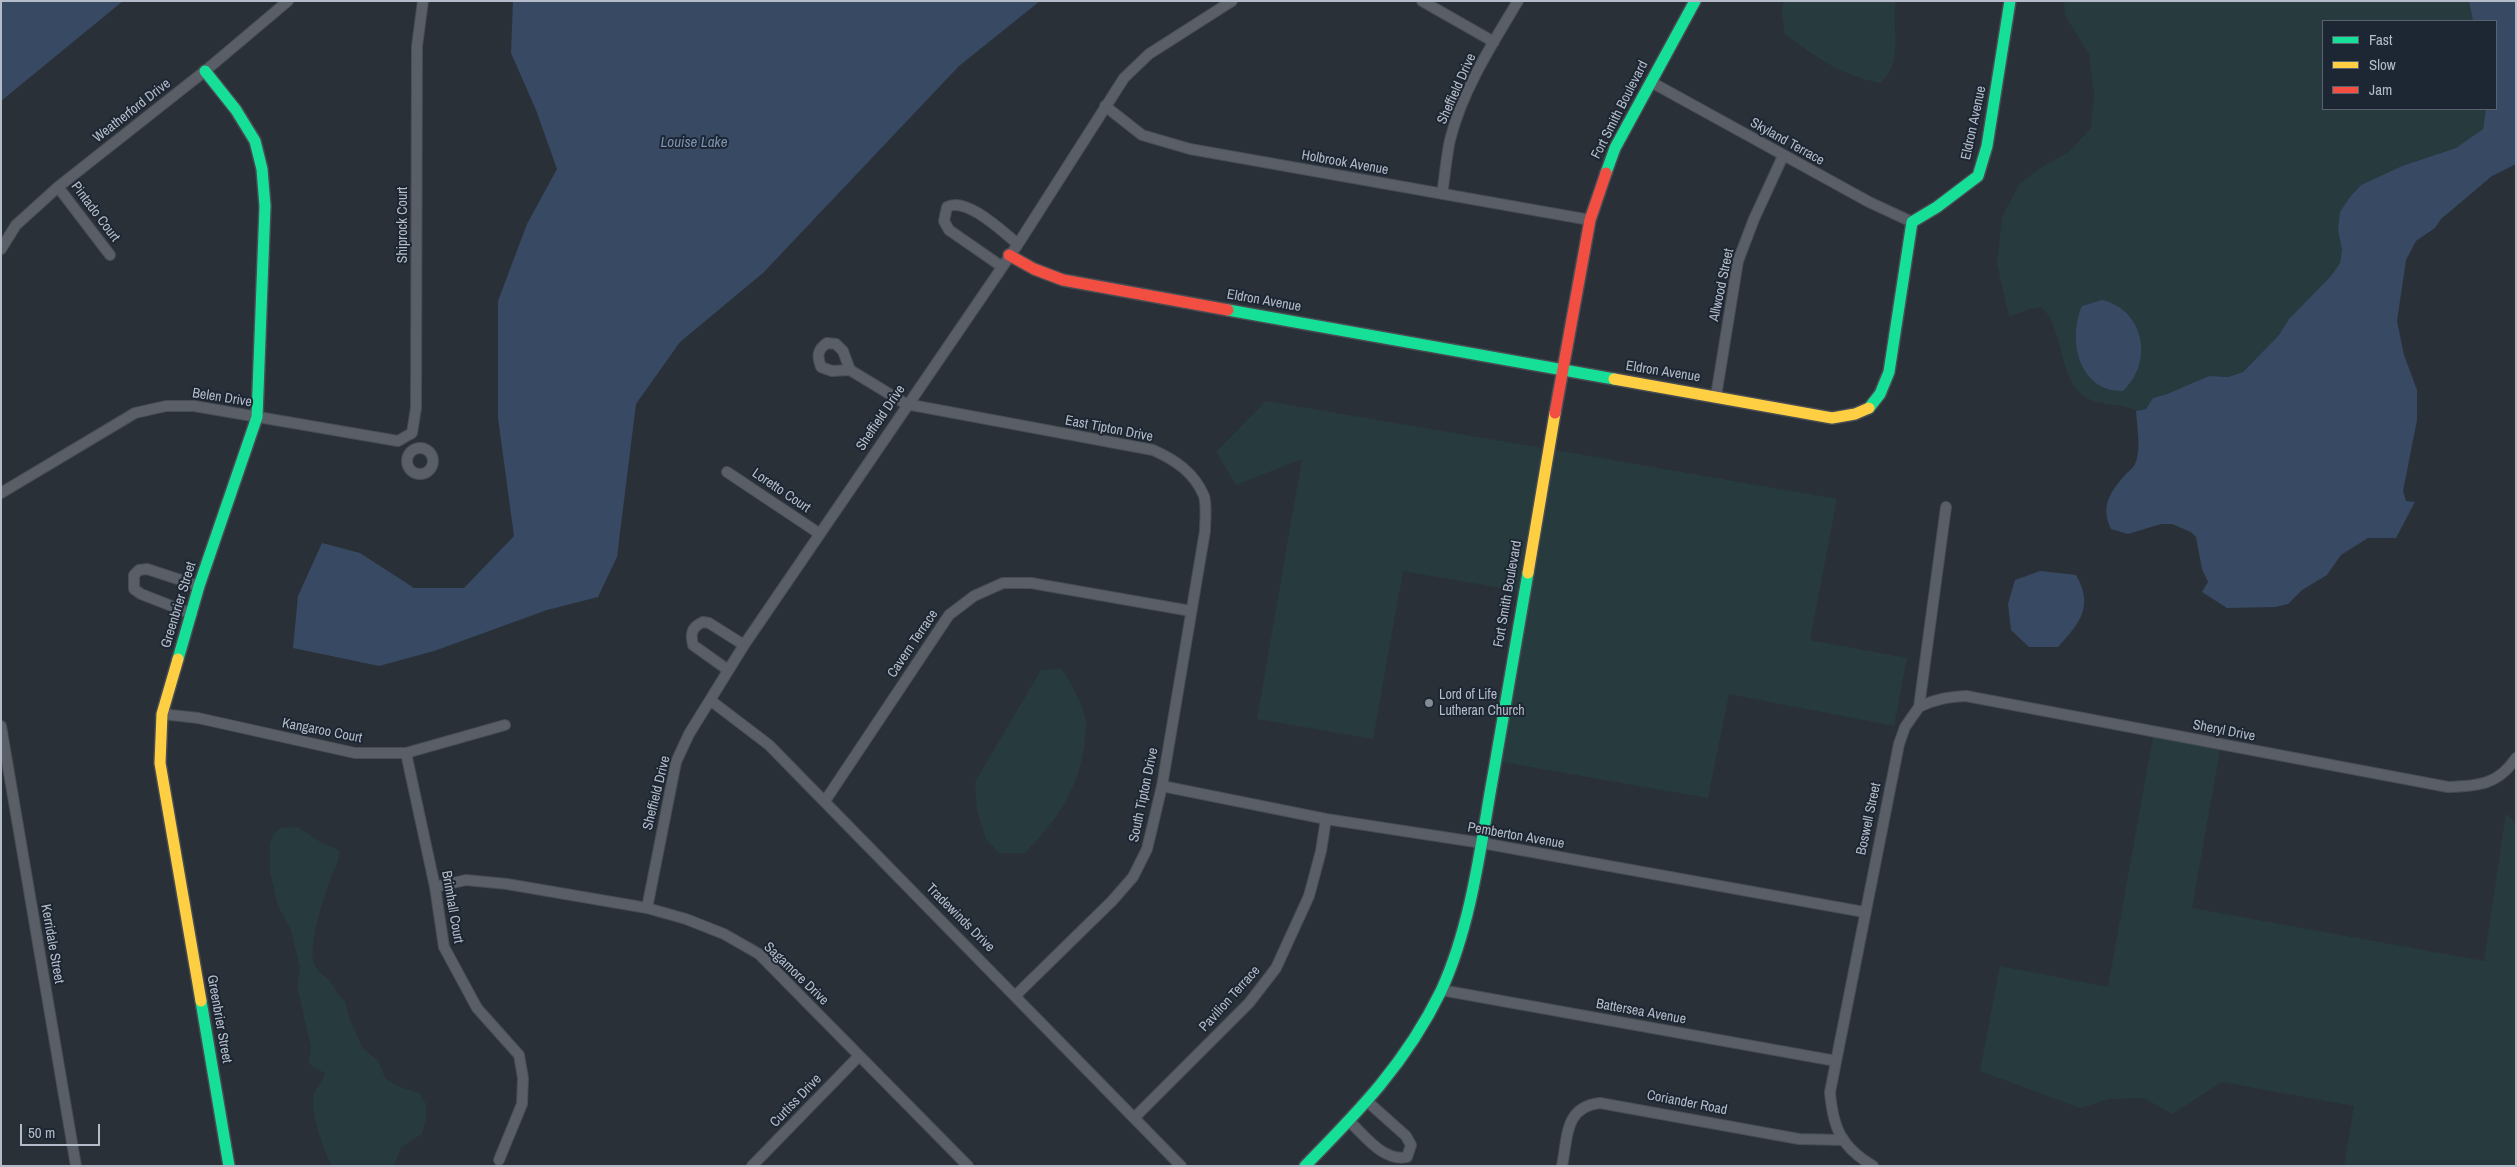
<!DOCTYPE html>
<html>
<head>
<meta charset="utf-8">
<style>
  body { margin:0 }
  #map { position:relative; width:2517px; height:1167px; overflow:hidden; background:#2a3038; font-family:"Archivo Narrow",sans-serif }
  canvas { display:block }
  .frame { position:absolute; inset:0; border:2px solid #b4bcc9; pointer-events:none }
  .legend { position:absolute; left:2322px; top:20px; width:175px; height:90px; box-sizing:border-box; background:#1d2633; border:1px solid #59626f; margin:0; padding:6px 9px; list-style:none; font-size:15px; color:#b4bcc9 }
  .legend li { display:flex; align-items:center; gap:10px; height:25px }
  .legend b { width:25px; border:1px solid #59626f }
  .scale { position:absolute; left:20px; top:1124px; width:80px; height:22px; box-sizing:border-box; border:2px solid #b4bcc9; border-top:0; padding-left:6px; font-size:15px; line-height:18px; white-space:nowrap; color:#b4bcc9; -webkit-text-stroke:4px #1d2633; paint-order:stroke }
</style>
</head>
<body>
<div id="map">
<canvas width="2517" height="1167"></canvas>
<div class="frame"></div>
<ul class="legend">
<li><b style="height:6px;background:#16e098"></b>Fast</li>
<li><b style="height:6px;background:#ffcf43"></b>Slow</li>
<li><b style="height:6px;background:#f24e42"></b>Jam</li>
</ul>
<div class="scale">50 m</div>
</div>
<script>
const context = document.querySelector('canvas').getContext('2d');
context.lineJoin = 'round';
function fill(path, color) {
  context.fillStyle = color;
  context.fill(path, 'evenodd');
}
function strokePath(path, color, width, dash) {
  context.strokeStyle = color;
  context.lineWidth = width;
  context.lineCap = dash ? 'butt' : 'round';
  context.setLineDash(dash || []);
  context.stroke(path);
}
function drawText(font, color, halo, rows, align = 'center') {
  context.font = font + ' "Archivo Narrow",sans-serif';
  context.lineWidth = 4;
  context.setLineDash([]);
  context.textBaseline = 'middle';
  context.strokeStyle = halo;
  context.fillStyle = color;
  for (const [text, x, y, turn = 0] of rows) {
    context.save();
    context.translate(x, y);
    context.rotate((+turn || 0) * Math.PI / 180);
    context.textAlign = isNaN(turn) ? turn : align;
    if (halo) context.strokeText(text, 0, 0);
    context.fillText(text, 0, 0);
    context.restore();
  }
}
const green = new Path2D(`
  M1783,1H1896C1891,29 1905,62 1880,83C1842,76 1814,56 1785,34L1782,14Z
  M2064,1H2469L2473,21H2323V109H2486L2483,129L2456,148L2402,166L2361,185L2350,197L2338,230L2342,250L2340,263L2331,276L2289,319L2279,335L2242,372L2228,377L2209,376L2157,398L2146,409L2136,411C2119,401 2093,408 2078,391C2059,370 2062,324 2041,307L2030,309L2009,317L1997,264L2002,217L2020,183L2043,166L2069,152L2091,128L2094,95L2089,54L2065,15ZM2138,330C2145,353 2141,375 2123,391Z
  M1266,401L1542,448L1518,591L1403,571L1373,739L1257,719L1302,459L1236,485L1216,452Z
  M1555,450L1837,499L1810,640L1907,658L1894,726L1729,694L1708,798L1502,762Z
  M1062,669C1071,684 1083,703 1086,721C1087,726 1085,734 1085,740C1080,787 1057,820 1025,853H999L986,839L977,810L975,782L1041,670Z
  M2153,737L2220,750L2192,908L2484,961L2506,813L2516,824V1166H2344L2354,1106L2222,1082L2172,1114L2144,1098L2110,1099L2080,1108L1980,1071L2000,966L2108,987Z
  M298,827L322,843L339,850C340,862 334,869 330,880C324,897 306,950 315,966C319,973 327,977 331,983C337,990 337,996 345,1001L349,1017L362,1047L379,1062L385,1078L397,1086L419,1093L426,1104V1119L422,1134L401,1147L394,1166H331C324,1148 309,1112 314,1093C317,1086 323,1082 325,1073L313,1067L309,1063L311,1047L297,986L300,968L291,930L278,906L270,872V844L273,835L280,828Z`);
const water = new Path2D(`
  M1,1H123L1,101Z
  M513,1H1040L959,66L763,273L680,342L636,404L617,557L598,597L547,610L434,651L379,666L293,648L298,596L322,543L360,553L414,588H464L514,536L498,418V301L527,224L557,169L536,110L511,53Z
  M2469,1H2516V164L2492,176L2441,219L2435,228L2416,241L2406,260L2397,321L2404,355L2417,390V420L2403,491L2406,501L2415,502L2396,538H2368L2341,555L2327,575L2302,590L2288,604L2275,607L2227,608L2202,592L2208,582L2202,569L2196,537L2191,532L2172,524H2161L2128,534L2111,529C2100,506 2110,492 2126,474C2130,470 2134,467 2136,462C2141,446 2137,428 2136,411L2146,409L2153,398L2167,394L2209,376L2228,377L2243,372L2279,335L2289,319L2331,276L2340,263L2342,250L2338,230L2340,212L2350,197L2361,185L2402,166L2456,148L2483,129L2486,109H2496V21H2473Z
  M2102,300C2145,310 2154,363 2123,391C2079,392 2067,340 2082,306Z
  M2040,571L2076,575C2094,606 2080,623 2058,647H2029L2011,630L2008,604L2015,580Z`);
const street = new Path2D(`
  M1422,1L1494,42
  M1651,82L1869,202L1912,222
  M1105,106L1142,135L1190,149L1590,220
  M58,187L110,255
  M1442,194C1445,176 1446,158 1450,140C1462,91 1492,44 1518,1
  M1,249L16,225L58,187L205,71L288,1
  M1001,266L949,230L944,221L947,207C966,196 1003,232 1018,244
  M850,370L832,371L821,367C817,356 817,350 827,343L836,344L843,351L850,370L906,404L1153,450C1175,460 1194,472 1204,496C1207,506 1205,521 1205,531L1162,786L1147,849L1133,877L1112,901L1016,995
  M1716,396L1738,261L1754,219L1783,156
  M407 461a13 13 0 1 1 26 0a13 13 0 1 1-26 0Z
  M727,472L820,534
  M1,493L135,413L166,406H194L398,441L412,433L416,408L417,46L423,1
  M192,614L141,594L134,589V575L139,570L147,569L199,586
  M728,670L693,645C690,633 692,627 703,622L709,623L744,645
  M710,700L769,745L1181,1166
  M1919,707C1935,699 1948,697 1966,696L2448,787C2478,786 2498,785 2516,758
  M162,714L198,718L355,753H406L505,725
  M1,726L76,1166
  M406,753L435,887L444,947L477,1008L519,1055L523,1078L522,1104L499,1160
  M1162,786L1326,819L1482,843L1864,912
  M825,801L949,615L974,596L1003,583H1031L1191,611
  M435,887L466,880L507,884L647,908L686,919L724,934L759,954L968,1166
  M647,908L676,762L689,734L744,645L1018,244L1124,78L1149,54L1232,1
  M1441,990L1836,1061
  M1135,1117L1249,1003L1276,968L1309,896L1321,851L1326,819
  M1350,1122C1366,1137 1384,1162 1407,1157L1411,1145L1406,1136L1368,1102
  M752,1166L859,1056
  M1562,1166C1568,1137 1564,1107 1600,1103L1799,1139L1842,1140
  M1873,1166C1841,1147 1833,1128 1830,1092L1899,744L1905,727L1919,707L1946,507`);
const fast = new Path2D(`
  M1606,173L1615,148L1695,1
  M1228,310L1614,379
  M1869,408L1880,394L1889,372L1912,222L1937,207L1978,176L1987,146L2010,1
  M178,659L199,586L257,417L265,206L262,169L255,141L236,110L205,71
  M201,1001L229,1166
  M1305,1166C1360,1110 1406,1063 1441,991C1469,930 1479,859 1490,793C1503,720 1515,647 1528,573`);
const slow = new Path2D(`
  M1614,379L1832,418L1855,414L1869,408
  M1528,573L1555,413
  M178,659L162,714L160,763L201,1001`);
const jam = new Path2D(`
  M1009,255L1034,269L1063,280L1228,310
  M1555,413L1590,220L1606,173`);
const markers = [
  [1429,703,5,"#848b96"]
];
const streetNames = [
  ["Sheffield Drive",1457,89,-66],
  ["Fort Smith Boulevard",1620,110,-63],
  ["Weatherford Drive",132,111,-38],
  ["Eldron Avenue",1974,123,-78],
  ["Skyland Terrace",1787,142,29],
  ["Holbrook Avenue",1345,163,10],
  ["Pintado Court",95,212,53],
  ["Shiprock Court",403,225,-90],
  ["Allwood Street",1722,285,-78],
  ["Eldron Avenue",1264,301,10],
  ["Eldron Avenue",1663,372,9],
  ["Belen Drive",222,398,9],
  ["Sheffield Drive",881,418,-56],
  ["East Tipton Drive",1109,429,11],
  ["Loretto Court",781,491,34],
  ["Fort Smith Boulevard",1508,594,-80],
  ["Greenbrier Street",179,605,-73],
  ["Cavern Terrace",913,644,-56],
  ["Kangaroo Court",322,731,11],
  ["Sheryl Drive",2224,731,11],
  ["Sheffield Drive",657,793,-76],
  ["South Tipton Drive",1144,795,-78],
  ["Boswell Street",1869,819,-78],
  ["Pemberton Avenue",1516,836,10],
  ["Brimhall Court",452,907,80],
  ["Tradewinds Drive",960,918,45],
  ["Kerridale Street",52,944,80],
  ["Sagamore Drive",796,974,44],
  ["Pavilion Terrace",1230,999,-48],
  ["Battersea Avenue",1641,1012,10],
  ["Greenbrier Street",219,1019,80],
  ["Curtiss Drive",796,1101,-46],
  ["Coriander Road",1687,1103,11]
];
const poiNames = [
  ["Lord of Life",1439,695],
  ["Lutheran Church",1439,711]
];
const waterNames = [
  ["Louise Lake",694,143]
];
fill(green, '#273a3e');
fill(water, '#384963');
strokePath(street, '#484c53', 12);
strokePath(fast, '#484c53', 14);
strokePath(slow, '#484c53', 14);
strokePath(jam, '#484c53', 14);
strokePath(street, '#5a5e66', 10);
strokePath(fast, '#16e098', 11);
strokePath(slow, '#ffcf43', 11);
strokePath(jam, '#f24e42', 11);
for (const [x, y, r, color] of markers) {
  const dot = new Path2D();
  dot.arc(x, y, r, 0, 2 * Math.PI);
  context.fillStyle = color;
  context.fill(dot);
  strokePath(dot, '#1d2633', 2);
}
drawText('14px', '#b4bcc9', '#1d2633', streetNames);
drawText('14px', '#b4bcc9', '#1d2633', poiNames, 'left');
drawText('italic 15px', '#7c92b1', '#1d2633', waterNames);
</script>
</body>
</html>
